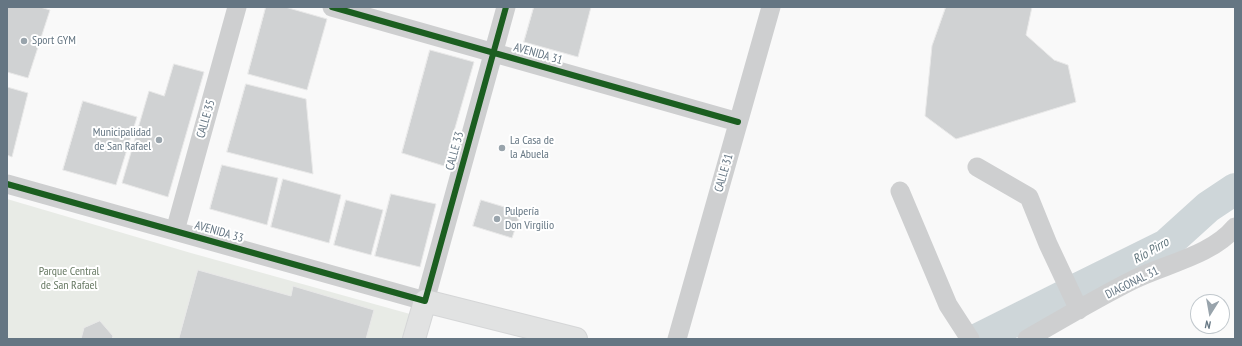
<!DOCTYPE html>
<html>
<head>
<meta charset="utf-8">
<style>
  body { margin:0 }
  #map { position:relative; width:1242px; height:346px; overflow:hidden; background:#f9f9f9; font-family:"PT Sans Narrow",sans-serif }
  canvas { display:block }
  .frame { position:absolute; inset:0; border:8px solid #657683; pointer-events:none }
  .north { position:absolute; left:1190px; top:294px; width:40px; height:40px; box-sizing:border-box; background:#fff; border:1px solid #c1c8cd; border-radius:50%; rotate:191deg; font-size:11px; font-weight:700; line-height:16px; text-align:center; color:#657683 }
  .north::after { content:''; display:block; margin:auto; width:14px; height:18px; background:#99a4ac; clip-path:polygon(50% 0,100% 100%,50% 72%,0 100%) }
</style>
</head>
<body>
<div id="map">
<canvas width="1242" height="346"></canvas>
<div class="frame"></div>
<div class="north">N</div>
</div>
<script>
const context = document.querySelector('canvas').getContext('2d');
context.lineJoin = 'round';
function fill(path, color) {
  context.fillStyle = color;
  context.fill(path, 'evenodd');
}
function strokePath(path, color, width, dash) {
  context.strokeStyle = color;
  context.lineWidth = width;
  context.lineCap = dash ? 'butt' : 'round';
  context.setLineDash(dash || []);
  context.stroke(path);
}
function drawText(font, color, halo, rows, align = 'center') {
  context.font = font + ' "PT Sans Narrow",sans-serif';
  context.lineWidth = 4;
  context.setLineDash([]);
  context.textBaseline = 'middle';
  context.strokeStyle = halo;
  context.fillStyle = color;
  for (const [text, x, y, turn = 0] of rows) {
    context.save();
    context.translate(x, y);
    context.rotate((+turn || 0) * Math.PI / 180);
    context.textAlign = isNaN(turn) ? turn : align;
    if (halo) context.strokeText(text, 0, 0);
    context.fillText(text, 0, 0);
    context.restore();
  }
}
const green = new Path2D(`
  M7,199L191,253L410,314L403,339H7Z`);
const river = new Path2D(`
  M1079,288L1166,245L1208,207L1235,189
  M978,339L1064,296`);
const building = new Path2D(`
  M7,7H40L50,10L28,78L7,72Z
  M266,7H285L327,19L307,90L248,74Z
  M534,7H591L578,57L524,42Z
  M946,7H1032L1026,35L1054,60L1068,65L1076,102L956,139L925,116L932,46Z
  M430,50L474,62L444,166L402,153Z
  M174,64L204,72L168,197L122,183L149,91L164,96Z
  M246,84L306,99L313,174L227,152Z
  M7,87L28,93L12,157L7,155Z
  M83,101L137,117L116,185L63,170Z
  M222,165L278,178L267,225L210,209Z
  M283,179L341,195L329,243L271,227Z
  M391,194L436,204L420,267L375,256Z
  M346,200L383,210L371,255L334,245Z
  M481,200L521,212L512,238L473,226Z
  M198,270L291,296L293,286L374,310L366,339H179Z
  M100,321L113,336L112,339H81L84,328Z`);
const minor = new Path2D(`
  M332,7L738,122
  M977,167L1029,197L1048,244L1079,310
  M7,184L425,301L506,7
  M900,191L948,305L970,339
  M175,231L237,7
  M677,339L771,7
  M1027,339C1062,319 1097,298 1133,280C1165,264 1211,256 1235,227`);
const major = new Path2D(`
  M414,339L425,301L576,339`);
const cycleway = new Path2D(`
  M332,7L738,122
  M7,184L425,301L506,7`);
const markers = [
  [24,41,4,"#99a4ac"],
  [159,140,4,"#99a4ac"],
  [502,148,4,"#99a4ac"],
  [497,219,4,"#99a4ac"]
];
const poiNames = [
  ["Sport GYM",32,41],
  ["Municipalidad",151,133,"right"],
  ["de San Rafael",151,147,"right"],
  ["La Casa de",510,141],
  ["la Abuela",510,155],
  ["Pulpería",505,212],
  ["Don Virgilio",505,226]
];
const streetNames = [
  ["AVENIDA 31",538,54,16],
  ["CALLE 35",206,119,-74],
  ["CALLE 33",455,151,-75],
  ["CALLE 31",724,173,-74],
  ["AVENIDA 33",219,232,16],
  ["DIAGONAL 31",1132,283,-26]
];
const parkNames = [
  ["Parque Central",69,272],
  ["de San Rafael",69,286]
];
const waterNames = [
  ["Río Pirro",1151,251,-30]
];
fill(green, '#e8ebe6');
strokePath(river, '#ced6d9', 32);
fill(building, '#d0d2d3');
strokePath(building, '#e8e8e8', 1);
strokePath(major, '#d5d6d7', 24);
strokePath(minor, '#cecfd0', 19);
strokePath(major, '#e1e2e2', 22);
strokePath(cycleway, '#1b5e20', 6);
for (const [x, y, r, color] of markers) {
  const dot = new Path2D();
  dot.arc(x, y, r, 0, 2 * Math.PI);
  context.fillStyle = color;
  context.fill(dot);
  strokePath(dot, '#fff', 1.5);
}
drawText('12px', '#657683', '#fff', poiNames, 'left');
drawText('12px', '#657683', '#fff', streetNames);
drawText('12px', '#687a64', '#fff', parkNames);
drawText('italic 13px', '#60757c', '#fff', waterNames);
</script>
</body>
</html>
